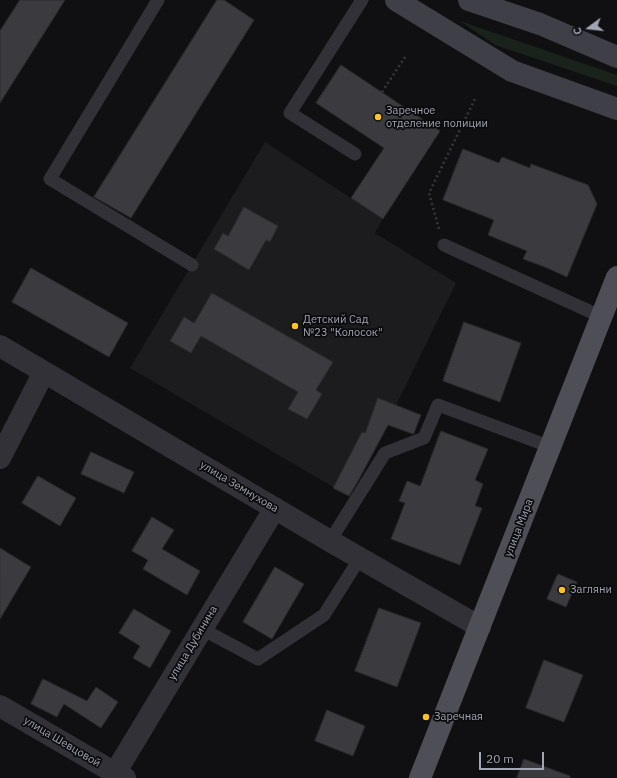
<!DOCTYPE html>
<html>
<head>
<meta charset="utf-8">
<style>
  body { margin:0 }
  #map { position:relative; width:617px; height:778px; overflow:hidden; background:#101012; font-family:"IBM Plex Sans",sans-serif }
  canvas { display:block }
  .north { position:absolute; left:569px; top:8px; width:40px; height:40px; -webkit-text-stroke:3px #0b0b0d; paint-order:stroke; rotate:255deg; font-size:11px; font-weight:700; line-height:16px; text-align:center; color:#a0a5b3 }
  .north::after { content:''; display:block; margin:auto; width:14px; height:18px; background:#a0a5b3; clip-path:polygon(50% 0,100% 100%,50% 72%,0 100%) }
  .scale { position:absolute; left:479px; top:752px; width:65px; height:18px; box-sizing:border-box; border:2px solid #a0a5b3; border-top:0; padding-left:5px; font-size:12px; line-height:14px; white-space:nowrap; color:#a0a5b3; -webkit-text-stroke:3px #0b0b0d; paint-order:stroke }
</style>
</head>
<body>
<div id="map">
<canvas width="617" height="778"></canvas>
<div class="north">С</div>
<div class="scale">20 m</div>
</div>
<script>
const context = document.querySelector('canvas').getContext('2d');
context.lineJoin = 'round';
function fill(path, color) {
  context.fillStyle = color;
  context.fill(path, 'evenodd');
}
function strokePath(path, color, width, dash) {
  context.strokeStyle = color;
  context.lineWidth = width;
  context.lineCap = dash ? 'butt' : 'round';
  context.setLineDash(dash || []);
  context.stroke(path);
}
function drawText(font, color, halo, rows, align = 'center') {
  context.font = font + ' "IBM Plex Sans",sans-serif';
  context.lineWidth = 3.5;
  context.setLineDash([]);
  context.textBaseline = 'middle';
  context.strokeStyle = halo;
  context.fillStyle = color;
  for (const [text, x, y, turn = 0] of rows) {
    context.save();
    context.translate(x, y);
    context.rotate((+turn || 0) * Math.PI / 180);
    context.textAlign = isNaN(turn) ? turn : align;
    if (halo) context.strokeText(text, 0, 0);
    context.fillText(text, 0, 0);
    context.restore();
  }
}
const built = new Path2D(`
  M265,142L383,219L375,233L456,283L379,440L350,497L130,368Z`);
const green = new Path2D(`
  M460,21L617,75V86L495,45Z`);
const building = new Path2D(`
  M20,0H65L0,103V31Z
  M217,0H224L254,20L131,218L94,197Z
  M341,65L440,131L383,219L351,198L384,148L316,103Z
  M463,149L499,163L502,157L530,168L531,164L588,185L597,204L567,277L545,267L523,259L527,251L488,235L494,220L443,200Z
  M244,207L278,226L270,242L266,240L249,270L214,249L223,233L228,236Z
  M31,268L128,323L109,357L12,302Z
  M212,293L333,362L316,390L322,394L307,419L288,409L298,392L201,336L191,353L170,341L184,317L194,323Z
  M464,322L521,343L500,402L443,381Z
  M378,398L421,415L414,433L413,434L388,425L358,481L349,496L333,488L362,432L365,433Z
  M441,431L488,449L475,480L483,484L475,506L482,508L460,565L391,539L405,503L399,501L407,481L420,486Z
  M91,452L134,472L124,493L81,474Z
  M38,476L76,498L60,526L22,503Z
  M152,517L174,530L162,549L200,571L187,595L143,569L148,560L132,551Z
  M0,548L31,567L0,619Z
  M275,567L304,584L272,639L243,622Z
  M558,574L577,582L566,607L547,599Z
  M379,608L421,623L397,687L355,671Z
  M134,609L171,631L150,668L133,658L140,646L119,633Z
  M544,660L583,675L564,722L526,708Z
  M43,679L87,701L96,687L118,702L101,728L64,704L57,717L31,704Z
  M327,710L365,726L353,756L315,741Z
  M524,759L570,776V778H517Z`);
const path = new Path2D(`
  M382,92L405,57
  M439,229L429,193L475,99`);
const lane = new Path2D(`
  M158,0L50,179L192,265
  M355,154L290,113L362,0
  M444,245L602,317
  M330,541L385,453L424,438L438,405L551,447
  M202,629L258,659L324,615L360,558`);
const street = new Path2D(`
  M0,346L330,541L480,627
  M0,458L44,372
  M0,706L115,773L125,778
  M112,778L275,508`);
const secondary = new Path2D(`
  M396,0L512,71L617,109
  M469,0L540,24L617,57`);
const primary = new Path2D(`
  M420,778L617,277`);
const markers = [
  [378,117,4,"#fdc41c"],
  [295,326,4,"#fdc41c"],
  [562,590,4,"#fdc41c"],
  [426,717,4,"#fdc41c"]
];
const poiNames = [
  ["Заречное",386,111],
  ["отделение полиции",386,124],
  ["Детский Сад",303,320],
  ["№23 \"Колосок\"",303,333],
  ["Загляни",570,590],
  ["Заречная",434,717]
];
const streetNames = [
  ["улица Земнухова",239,487,31],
  ["улица Мира",519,528,-69],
  ["улица Дубинина",193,643,-59],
  ["улица Шевцовой",62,742,31]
];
fill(built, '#1c1c1f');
fill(green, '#1a221c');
fill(building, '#3a3a3f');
strokePath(building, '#2a2a2e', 1);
strokePath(path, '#37383e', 2.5, [2, 3]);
strokePath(lane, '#313137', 13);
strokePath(street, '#313137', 22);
strokePath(secondary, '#3f4047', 22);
strokePath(primary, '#4d4e56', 22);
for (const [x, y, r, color] of markers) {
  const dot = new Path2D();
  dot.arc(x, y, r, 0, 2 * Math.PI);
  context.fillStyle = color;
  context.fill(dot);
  strokePath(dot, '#0b0b0d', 1.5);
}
drawText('11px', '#a0a5b3', '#0b0b0d', poiNames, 'left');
drawText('11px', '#a0a5b3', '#0b0b0d', streetNames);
</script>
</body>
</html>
